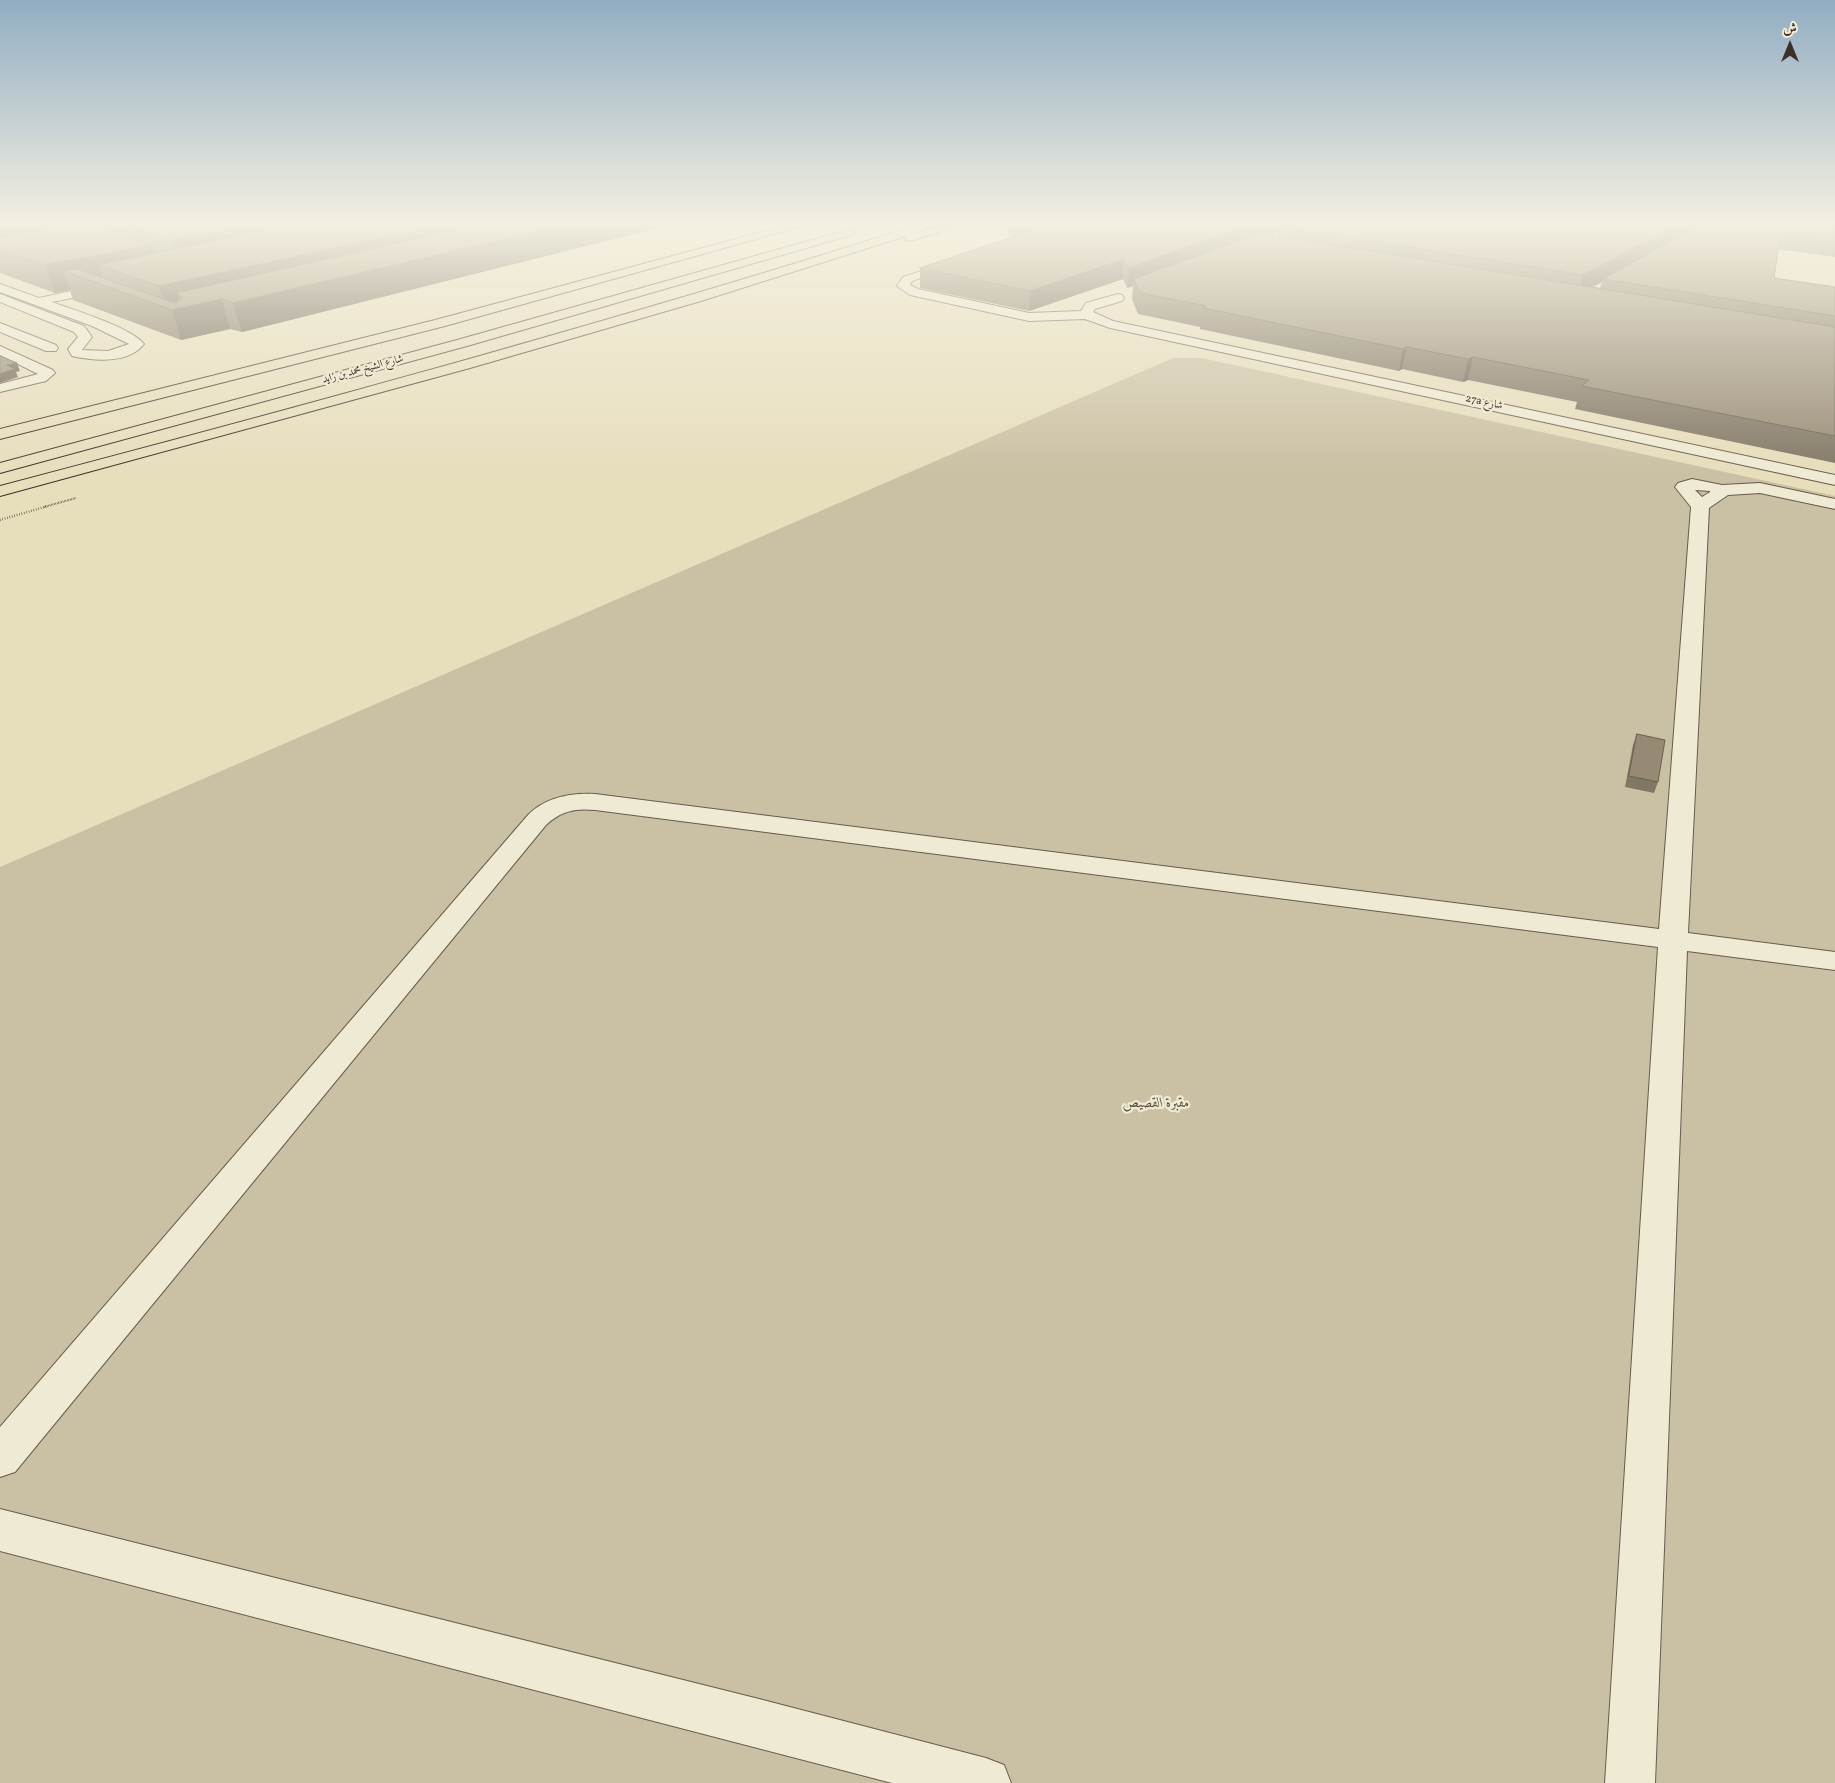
<!DOCTYPE html>
<html>
<head>
<meta charset="utf-8">
<style>
  body { margin:0 }
  #map { position:relative; width:1835px; height:1783px; overflow:hidden; background:#e7debc; font-family:Vollkorn,Amiri,serif }
  canvas { display:block }
  .north { position:absolute; left:1765px; top:20px; width:50px; height:50px; -webkit-text-stroke:4px #efead3; paint-order:stroke; rotate:0deg; font-size:14px; font-weight:700; line-height:20px; text-align:center; color:#3e2f28 }
  .north::after { content:''; display:block; margin:auto; width:18px; height:22px; background:#3e2f28; clip-path:polygon(50% 0,100% 100%,50% 72%,0 100%) }
</style>
</head>
<body>
<div id="map">
<canvas width="1835" height="1783"></canvas>
<div class="north">ش</div>
</div>
<script>
const context = document.querySelector('canvas').getContext('2d');
context.lineJoin = 'round';
function fill(path, color) {
  context.fillStyle = color;
  context.fill(path, 'evenodd');
}
function strokePath(path, color, width, dash) {
  context.strokeStyle = color;
  context.lineWidth = width;
  context.lineCap = dash ? 'butt' : 'round';
  context.setLineDash(dash || []);
  context.stroke(path);
}
function drawText(font, color, halo, rows, align = 'center') {
  context.font = font + ' Vollkorn,Amiri,serif';
  context.lineWidth = 4.5;
  context.setLineDash([]);
  context.textBaseline = 'middle';
  context.strokeStyle = halo;
  context.fillStyle = color;
  for (const [text, x, y, turn = 0] of rows) {
    context.save();
    context.translate(x, y);
    context.rotate((+turn || 0) * Math.PI / 180);
    context.textAlign = isNaN(turn) ? turn : align;
    if (halo) context.strokeText(text, 0, 0);
    context.fillText(text, 0, 0);
    context.restore();
  }
}
const green = new Path2D(`
  M1173,358H1202L1835,496V1783H0V867Z`);
const pathFar1 = new Path2D(`
  M44,507L76,498`);
const path = new Path2D(`
  M0,520L48,506`);
const minor = new Path2D(`
  M955,260L959,261V265L912,281L910,285L918,289L1029,313L1081,311L1086,303L1118,294L1122,295L1124,298L1122,301L1095,309L1093,312L1113,321L1835,475V485L1110,328L1085,319L1029,321L910,295L897,286L903,277Z
  M108,283L112,284L114,287L112,290L52,302C73,310 131,327 144,344C129,364 94,361 72,356L68,349L78,337L74,332L0,302V294L84,326L92,337L82,350L108,351L129,344L92,326L0,292V284L39,298Z
  M0,323L56,345L58,348L56,351H46L0,332Z
  M0,346L53,370L55,373L46,381L0,392V384L38,374L0,355Z
  M1692,479L1722,485L1760,483L1835,499V509L1760,493L1728,495L1709,508L1688,933L1835,952V970L1687,951L1655,1783H1605L1658,947L595,810C575,808 561,811 546,825L15,1472L0,1477V1427L528,815C546,797 571,793 595,794L1659,929L1691,507L1675,487L1678,483ZM1695,490L1710,491V492L1702,497Z
  M0,1509L759,1699L986,1758L1004,1765L1011,1783H892L0,1551Z`);
const highway = new Path2D(`
  M784,226H803L445,326L0,439V429L435,320Z
  M915,226H932L913,234L941,226H959L910,241L906,240V236L701,301L470,368L0,496V486C307,405 613,322 915,226Z
  M851,229L855,230V234L467,346L0,473V463L457,340Z`);
const wall = new Path2D(`
  M0,226H666L242,332L230,329L181,340L73,300L70,290L55,293L0,273Z
  M1008,226H1835V257L1778,249L1774,278L1835,287V463L1575,409L1577,402L1468,380L1463,382L1402,369L1399,371L1200,329V327L1138,314L1132,299L1133,286L1127,288L1123,279L1029,311L920,288V268L1015,237L1007,235ZM1278,232V235L1271,234L1275,233ZM1602,282L1600,288L1592,287Z
  M1637,734L1658,782L1654,793L1625,787L1633,745Z`);
const shadedWall = new Path2D(`
  M18,226H108L111,236L0,250V230Z
  M245,226H378L181,267L173,240Z
  M437,226H556L222,299L230,329L181,340L172,310L166,308L159,286ZM177,293L182,298L181,308Z
  M559,226H666L242,332L233,303Z
  M1021,226H1027L1026,236L1020,238Z
  M1246,226H1279L1278,232L1136,285L1134,279L1133,286L1127,288L1129,268Z
  M1675,226H1703L1603,279L1602,282L1578,295L1583,275Z
  M152,245L160,272L99,265L105,283L64,271L70,290L55,293L45,265Z
  M1124,259L1123,279L1029,311L1030,291Z
  M1407,347L1402,369L1399,371L1403,349Z
  M1473,357L1468,380L1463,382L1468,359Z
  M17,363L20,371L16,372L18,377L0,383V374L7,365Z`);
const building = new Path2D(`
  M0,226H18L0,230Z
  M65,226H95L152,245L45,265L0,250V238Z
  M128,226H245L173,240Z
  M285,226H437L159,286L99,265Z
  M474,226H559L233,303L222,299L172,310L64,271L77,269L175,303L182,298L177,293Z
  M1046,226H1246L1129,268L1124,259L1030,291L920,268Z
  M1281,226H1675L1583,275Z
  M1699,226H1835V237L1781,230L1774,278L1835,287V316L1603,279Z
  M1261,233L1835,327V436L1582,386L1589,380L1473,357L1468,359L1407,347L1403,349L1203,308L1206,306L1140,293L1134,279Z
  M0,356L17,363L7,365L15,369L0,374Z
  M1637,734L1665,740L1658,782L1629,776Z`);
const farStreetnames = [
  ["شارع الشيخ محمد بن زايد",363,370,-15],
  ["27a شارع",1484,403,12]
];
const parkNames = [
  ["مقبرة القصيص",1156,1104]
];
fill(green, '#cac0a3');
strokePath(minor, '#685b4d', 2);
strokePath(highway, '#3e2f28', 2);
strokePath(pathFar1, '#3e2f28', 2, [0.5, 1]);
strokePath(path, '#3e2f28', 2.5, [0.5, 2]);
fill(minor, '#efead3');
fill(highway, '#e7debc');
fill(wall, '#817765');
fill(shadedWall, '#696152');
fill(building, '#968a75');
strokePath(building, '#696152', 1);
const sky = context.createLinearGradient(0, 0, 0, 476);
sky.addColorStop(0, '#91adc2');
sky.addColorStop(0.47, '#f4f0e1');
sky.addColorStop(1, '#f4f0e100');
context.fillStyle = sky;
context.fillRect(0, 0, 1835, 476);
drawText('11px', '#3e2f28', '#efead3', farStreetnames);
drawText('italic 14px', '#5a4c41', '#efead3', parkNames);
</script>
</body>
</html>
